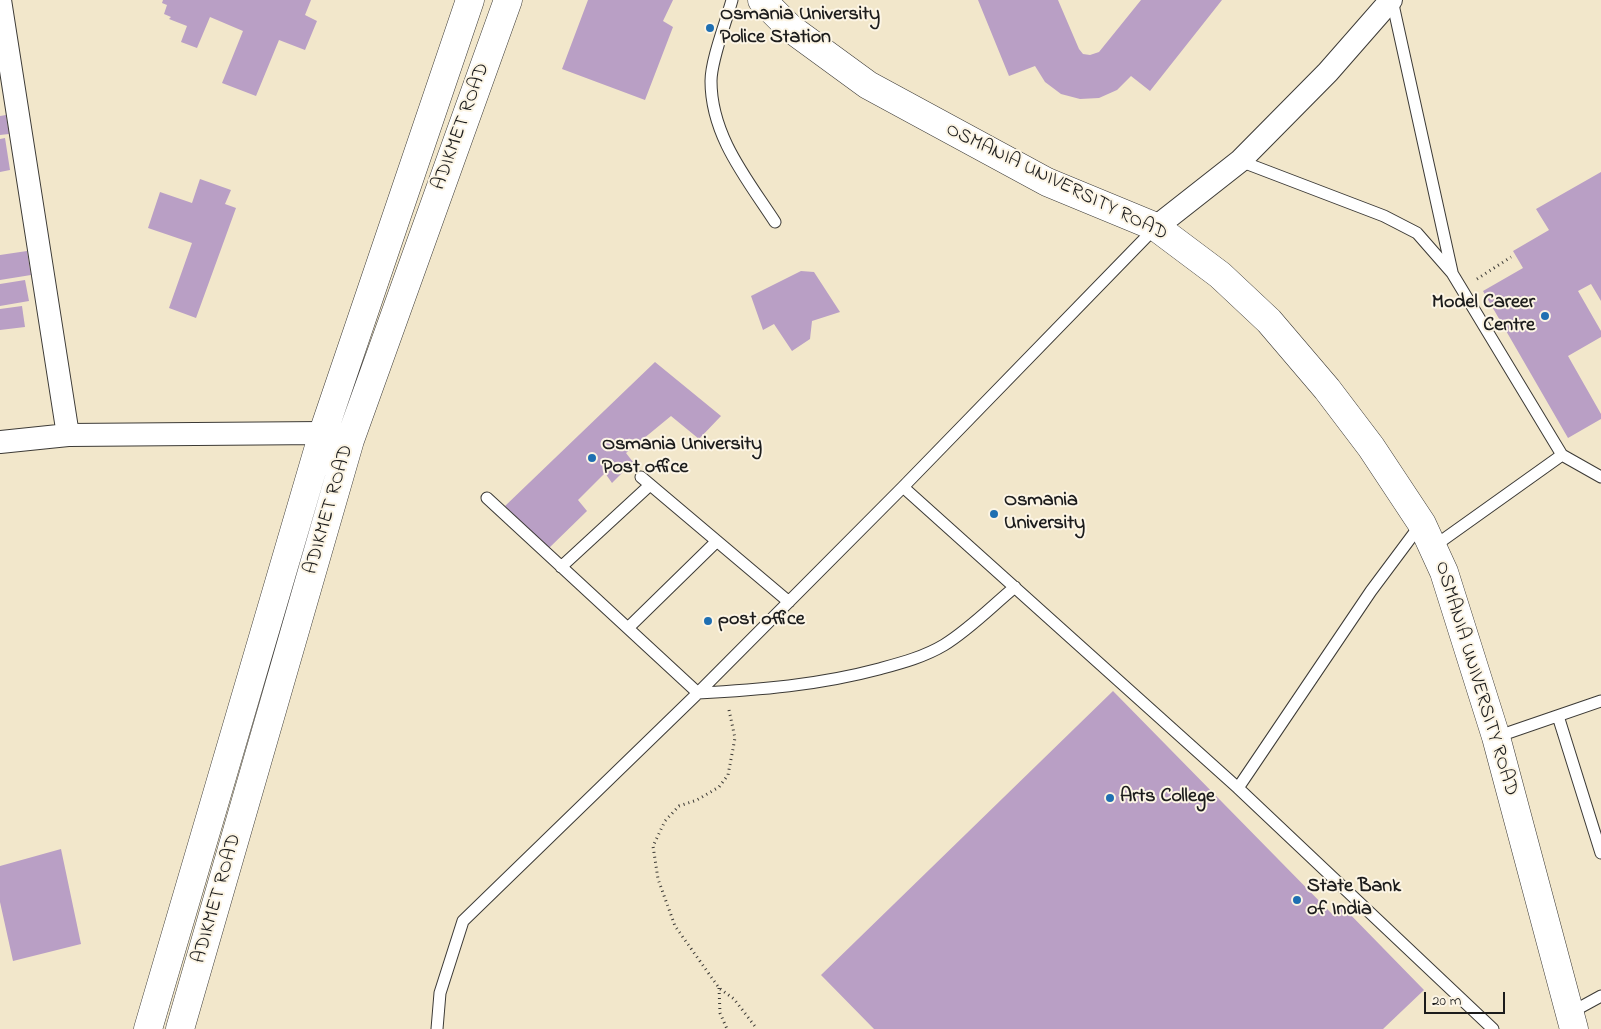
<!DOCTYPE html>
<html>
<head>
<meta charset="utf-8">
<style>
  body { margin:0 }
  #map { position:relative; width:1601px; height:1029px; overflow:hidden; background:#f2e7cb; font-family:"Indie Flower",sans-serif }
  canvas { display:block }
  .scale { position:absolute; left:1424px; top:992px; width:81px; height:22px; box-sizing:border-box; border:2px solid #1c1c1c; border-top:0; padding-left:6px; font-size:15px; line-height:18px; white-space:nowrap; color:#1c1c1c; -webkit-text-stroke:4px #fcf5e5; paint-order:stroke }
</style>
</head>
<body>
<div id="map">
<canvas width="1601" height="1029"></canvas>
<div class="scale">20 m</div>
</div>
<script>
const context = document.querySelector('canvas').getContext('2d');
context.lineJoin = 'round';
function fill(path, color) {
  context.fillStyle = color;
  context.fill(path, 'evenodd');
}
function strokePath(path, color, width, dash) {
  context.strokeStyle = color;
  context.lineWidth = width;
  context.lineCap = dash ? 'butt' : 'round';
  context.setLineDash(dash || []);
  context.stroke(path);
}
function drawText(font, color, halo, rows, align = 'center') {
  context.font = font + ' "Indie Flower",sans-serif';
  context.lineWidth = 4;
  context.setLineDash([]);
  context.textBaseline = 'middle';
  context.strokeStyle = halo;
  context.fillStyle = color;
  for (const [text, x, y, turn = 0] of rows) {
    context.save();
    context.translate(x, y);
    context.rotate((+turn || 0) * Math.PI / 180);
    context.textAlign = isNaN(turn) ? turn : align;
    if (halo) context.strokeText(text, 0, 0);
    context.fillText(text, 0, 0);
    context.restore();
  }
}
const building = new Path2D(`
  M163,0H311L305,15L317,21L305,50L279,40L256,96L222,83L243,31L210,17L197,48L181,42L187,26L169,19L171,17L164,14L167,5L162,3Z
  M588,0H673L663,21L673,27L645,100L562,69Z
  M978,0H1058L1079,49L1083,54L1090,55L1099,52L1141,0H1222L1150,91L1131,76L1117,90L1099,98L1080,99L1061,94L1045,82L1035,66L1009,76Z
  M6,115L9,134L0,135V116Z
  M5,138L10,170L0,172V139Z
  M1601,172V301L1591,284L1578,291L1601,331V337L1568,356L1601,414V419L1568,438L1483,291L1523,268L1513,251L1549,230L1536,209Z
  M200,179L231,190L225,204L236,208L196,318L169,308L192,243L148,228L160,192L192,203Z
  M27,251L31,275L0,280V255Z
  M801,271L814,272L840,312L812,321L810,339L792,351L774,324L763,330L751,296Z
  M25,280L29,301L0,306V284Z
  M22,306L25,327L0,330V309Z
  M655,362L721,416L699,439L671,416L626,453L633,462L612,483L605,473L578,500L587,511L548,549L505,506Z
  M1113,691L1332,914L1341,905L1424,990L1383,1029H874L821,975Z
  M61,849L81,944L13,961L0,902V866Z`);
const path = new Path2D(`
  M1477,279L1511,257
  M729,710L735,738L728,775L719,787L697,800L679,806L665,821L653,846L658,879L675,926L719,988L734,999L757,1029
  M719,988L720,1013L727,1029`);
const lane = new Path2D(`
  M732,0C726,22 711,60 711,81C711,136 747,179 775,222
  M1392,0L1452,272
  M1240,161L1384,216L1417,233L1452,273L1562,455L1433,547
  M1562,455L1601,477
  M641,477L789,602
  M903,487L1238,788L1493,1029
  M487,498L698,693C759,690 819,685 879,669C901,663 924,657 944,645C970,629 992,606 1015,587
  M561,567L650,485
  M628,628L717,541
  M1558,716L1601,853
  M1496,737L1601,701
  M1238,788L1371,591L1421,524
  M1570,1013L1601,996
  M437,1029L440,993L463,921L698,693L903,487L1156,227`);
const street = new Path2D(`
  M0,0L68,435
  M1156,227L1240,161L1328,72L1391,0
  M0,442L68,435L323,433L350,440`);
const secondary = new Path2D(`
  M762,0L790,28L868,85L1047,182L1156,227L1220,275L1269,321L1327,389L1371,447L1422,524L1444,572L1496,737L1574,1029`);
const primary = new Path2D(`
  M148,1029L323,433L470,0
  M180,1029L350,440L508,0`);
const markers = [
  [710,28,5,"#1f6fb2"],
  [1545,316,5,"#1f6fb2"],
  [592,458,5,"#1f6fb2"],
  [994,514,5,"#1f6fb2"],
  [708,621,5,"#1f6fb2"],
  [1110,798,5,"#1f6fb2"],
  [1297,900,5,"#1f6fb2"]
];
const poiNames = [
  ["Osmania University",720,16],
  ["Police Station",720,39],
  ["Model Career",1535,304,"right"],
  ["Centre",1535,327,"right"],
  ["Osmania University",602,446],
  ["Post office",602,469],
  ["Osmania",1004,502],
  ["University",1004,525],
  ["post office",718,621],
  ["Arts College",1120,798],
  ["State Bank",1307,888],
  ["of India",1307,911]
];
const streetNames = [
  ["ADIKMET ROAD",462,127,-70],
  ["OSMANIA UNIVERSITY ROAD",1056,183,26],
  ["ADIKMET ROAD",330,510,-74],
  ["OSMANIA UNIVERSITY ROAD",1475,679,73],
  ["ADIKMET ROAD",218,899,-74]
];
fill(building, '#b99fc5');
strokePath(lane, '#3c3a36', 13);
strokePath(street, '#3c3a36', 24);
strokePath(secondary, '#3c3a36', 29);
strokePath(primary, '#3c3a36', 29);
strokePath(path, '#3c3a36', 3, [1, 4]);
strokePath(lane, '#fff', 11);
strokePath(street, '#fff', 22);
strokePath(secondary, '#fff', 28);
strokePath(primary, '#fff', 28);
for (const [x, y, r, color] of markers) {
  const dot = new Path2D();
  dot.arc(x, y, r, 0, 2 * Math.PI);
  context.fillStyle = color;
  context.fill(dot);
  strokePath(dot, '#fcf5e5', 2);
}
drawText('bold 20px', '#1c1c1c', '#fcf5e5', poiNames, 'left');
drawText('20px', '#1c1c1c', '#fcf5e5', streetNames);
</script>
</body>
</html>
